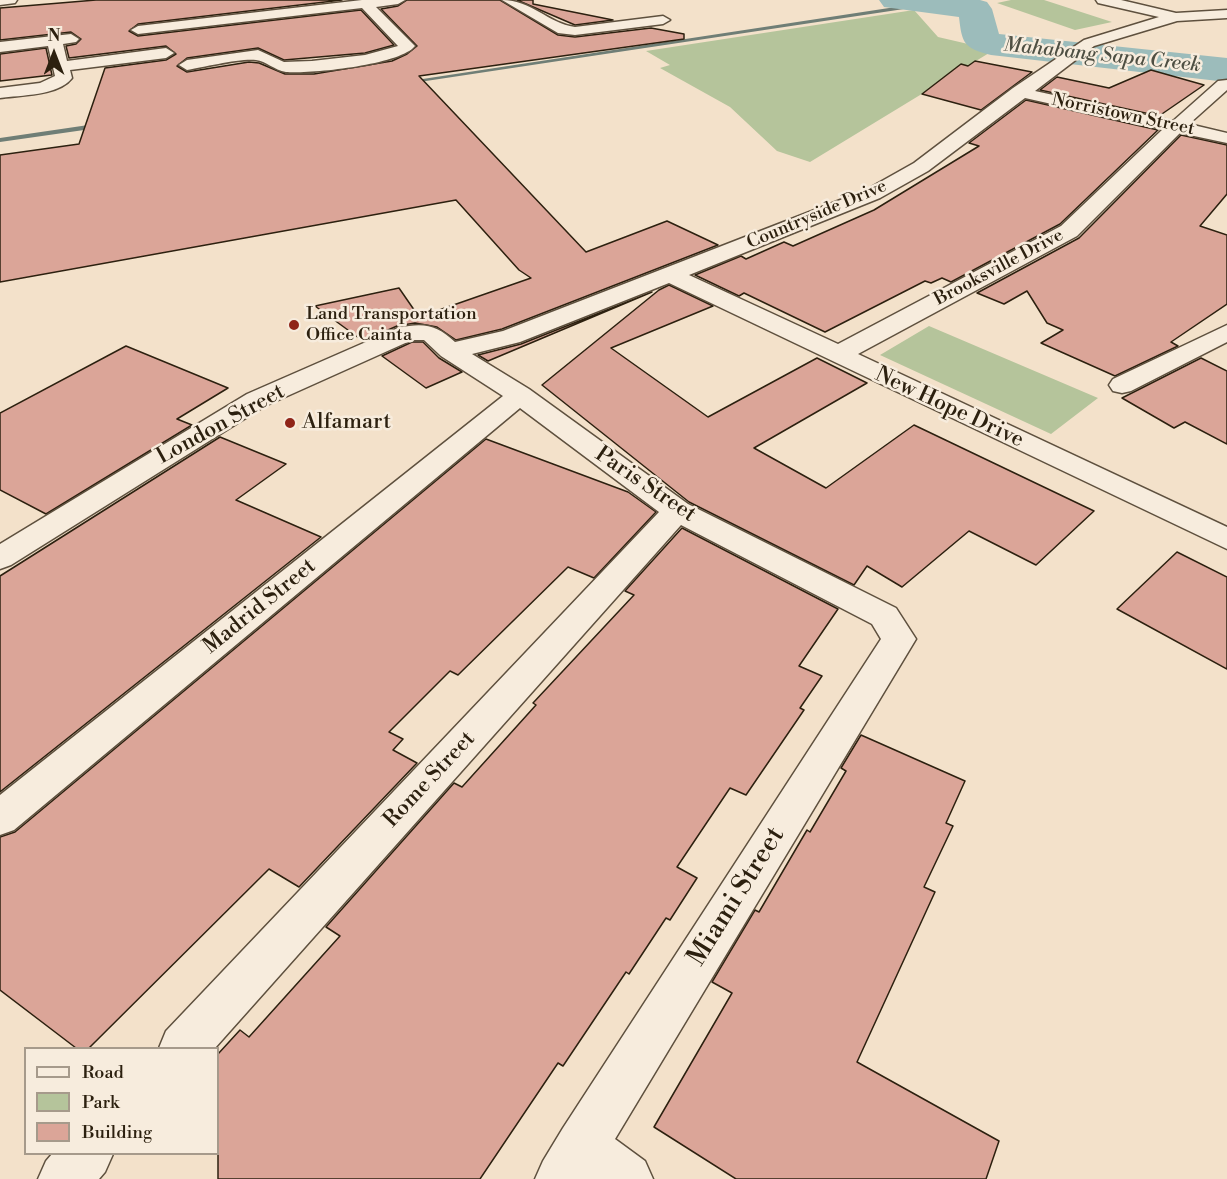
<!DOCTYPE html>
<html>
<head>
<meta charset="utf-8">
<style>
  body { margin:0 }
  #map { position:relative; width:1227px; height:1179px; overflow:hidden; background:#f3e1ca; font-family:"Libre Bodoni",serif }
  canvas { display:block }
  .legend { position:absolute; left:24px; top:1047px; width:195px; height:108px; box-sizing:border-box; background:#f7ecdd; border:2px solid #a69a8b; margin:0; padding:8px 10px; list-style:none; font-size:18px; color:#2c200f }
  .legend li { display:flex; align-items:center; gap:12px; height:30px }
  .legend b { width:30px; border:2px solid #a69a8b }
  .north { position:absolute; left:24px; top:24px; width:60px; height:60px; -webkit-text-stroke:4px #f7ecdd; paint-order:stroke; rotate:0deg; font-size:16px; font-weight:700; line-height:24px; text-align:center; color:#2c200f }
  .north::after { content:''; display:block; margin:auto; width:21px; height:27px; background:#2c200f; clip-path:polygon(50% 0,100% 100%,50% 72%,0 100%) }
</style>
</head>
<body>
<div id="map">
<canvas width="1227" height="1179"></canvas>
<ul class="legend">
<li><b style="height:8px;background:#f7ecdd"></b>Road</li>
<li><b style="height:16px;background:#b5c49b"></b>Park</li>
<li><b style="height:16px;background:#dba598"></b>Building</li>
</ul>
<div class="north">N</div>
</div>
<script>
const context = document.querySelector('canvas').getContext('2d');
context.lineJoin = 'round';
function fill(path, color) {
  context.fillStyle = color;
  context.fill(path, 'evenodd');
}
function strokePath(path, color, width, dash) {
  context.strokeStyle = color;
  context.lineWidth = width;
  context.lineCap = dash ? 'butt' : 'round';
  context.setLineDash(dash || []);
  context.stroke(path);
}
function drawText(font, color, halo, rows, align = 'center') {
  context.font = font + ' "Libre Bodoni",serif';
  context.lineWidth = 5;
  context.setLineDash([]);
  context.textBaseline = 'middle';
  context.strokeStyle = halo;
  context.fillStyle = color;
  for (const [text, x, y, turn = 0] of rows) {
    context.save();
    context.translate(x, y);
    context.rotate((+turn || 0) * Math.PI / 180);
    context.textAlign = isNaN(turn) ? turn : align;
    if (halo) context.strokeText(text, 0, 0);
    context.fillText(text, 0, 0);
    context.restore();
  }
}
const green = new Path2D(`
  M1011,0H1044L1112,22L1075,30L997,3Z
  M914,10L938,37L994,50L810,162L777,151L730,107L660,68L670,65L646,51Z
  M929,326L1098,398L1051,434L880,355Z`);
const stream = new Path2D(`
  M935,1L937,4L406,84L403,82Z
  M102,123H105V127L0,142V138Z`);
const river = new Path2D(`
  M879,0H980L987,2L992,9L999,34L1227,58V82L991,55C964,48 962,44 959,17L884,7Z`);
const building = new Path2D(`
  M96,0H342L138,24L129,31L138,36L361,10L394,45L365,53L284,60L258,48L187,58L177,66L187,72L249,62L259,63L285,74H314L392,61L407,54L417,46L381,9L398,6L407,0H500L558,35L575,37L651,28L684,34V39L419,76L586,252L667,221L718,245L502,329L456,340L437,327L415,323L397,326L363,341L315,306L399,288L419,317L531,278L519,270L456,200L0,282V155L79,144L105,68L166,60L176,54L166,46L69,58L66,46L76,44L81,39L71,32L0,40V8Z
  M517,0H533V4L613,20L575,25Z
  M46,48L52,75L0,81V54Z
  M975,61L1032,72L981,110L922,94L961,64L968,66Z
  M1151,70L1204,85L1159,116L1040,90L1057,77L1109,88Z
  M1026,100L1158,130L1060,224L951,282L942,278L931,283L925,281L825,332L744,293L739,296L695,275L741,256L746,259L784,242L793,246L874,210L979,146L969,143Z
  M1181,135L1227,145V194L1200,226L1227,235V304L1171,342L1178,346L1115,376L1041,343L1063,330L1047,323L1027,291L1004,304L977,293L1079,238Z
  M669,285L713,306L611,348L708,417L817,358L867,383L754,448L826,488L914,425L1094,511L1036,565L969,531L902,587L867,566L854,585L689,502L542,385L659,290Z
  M652,292L488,361L478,355L521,344Z
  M412,342H423L439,358L462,372L426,388L382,356Z
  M126,346L228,388L177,419L192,425L46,514L0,490V413Z
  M1201,358L1227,371V444L1185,422L1174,428L1122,398Z
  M220,437L286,464L236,500L321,537L0,792V576Z
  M486,439L628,492L656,512L594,578L568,567L458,675L450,671L389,732L403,739L393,750L417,763L299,887L269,869L89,1048H76L0,990V837L15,832Z
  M682,528L838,609L799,666L822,676L800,708L804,710L746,795L730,788L677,867L697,878L670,920L666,918L629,974L626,972L563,1066L558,1063L480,1179H218V1054L240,1030L249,1037L340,936L326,927L454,783L462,787L536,705L533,703L634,595L625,591Z
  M1177,552L1227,577V669L1117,609Z
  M861,735L965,781L946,823L953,826L924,887L935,892L857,1062L999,1141L986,1179H736L654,1127L732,993L712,982L755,910L759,912L807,830L810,832L846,771L841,768Z`);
const minor = new Path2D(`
  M0,0H17L15,3L0,5Z
  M362,0H405L398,4L376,7L415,46C400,65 310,74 286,72C274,70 266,61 256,60C241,58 204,67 187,70L179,65L187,60L258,50L284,62L312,61L365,55L398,46L362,8L138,34L131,30L138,26Z
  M502,0C532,0 547,23 575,27L663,16L670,20L663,24L575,35L558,33Z
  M1096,0H1121L1176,13L1227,10V18L1177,21L1094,46L1035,91L1173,121L1218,81L1227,80V90L1189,124L1227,133V143L1180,133L1077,236L858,354L1227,527V549L669,283L520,342L472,354L529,389L688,504L896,608L916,639L615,1139L645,1161L653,1179H535L543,1161L563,1128L881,639L872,624L681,525L215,1048H159L166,1031L659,512L520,408L14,830L0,835V795L503,396L441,356L424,340H412L265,406L11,565L0,569V544L247,394L398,328C424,322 437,325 455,342L503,331L866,190L914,163L1013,88L1084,40L1159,17L1098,3ZM1025,98L1163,129L1061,226L838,344L689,275L880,198L928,171Z
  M71,34L79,39L76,42L63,44L67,61L166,48L174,53L166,58L70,70L72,78C58,96 21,95 0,98V88L40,83L55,76L48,46L0,52V42Z
  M1227,325V342L1131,391L1122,393L1113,391L1109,385L1113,379Z
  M52,1154H113L105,1172L99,1179H38L46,1161Z`);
const markers = [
  [294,325,6,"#8f2418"],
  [290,423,6,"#8f2418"]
];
const farStreetnames = [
  ["Norristown Street",1123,115,12],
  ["Countryside Drive",817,215,-23],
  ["Brooksville Drive",999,268,-28]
];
const farPoinames = [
  ["Land Transportation",306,315],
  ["Office Cainta",306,336]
];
const farWaternames = [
  ["Mahabang Sapa Creek",1102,56,6]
];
const streetNames = [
  ["New Hope Drive",949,408,25],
  ["London Street",221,425,-29],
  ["Paris Street",645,485,34],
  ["Madrid Street",260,607,-39],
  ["Rome Street",430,780,-47]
];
const poiNames = [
  ["Alfamart",302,423]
];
const nearStreetnames = [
  ["Miami Street",737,897,-58]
];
fill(green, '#b5c49b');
fill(stream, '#6f7e76');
fill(river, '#9cbcbb');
fill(building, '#dba598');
strokePath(building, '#2c200f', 1.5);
strokePath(minor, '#5e503e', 3);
fill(minor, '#f7ecdd');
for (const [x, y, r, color] of markers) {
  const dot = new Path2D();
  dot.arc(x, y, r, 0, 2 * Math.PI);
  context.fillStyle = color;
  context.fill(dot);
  strokePath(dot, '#f7ecdd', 2);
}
drawText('18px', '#2c200f', '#f7ecdd', farStreetnames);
drawText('18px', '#2c200f', '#f7ecdd', farPoinames, 'left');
drawText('italic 20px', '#4e4f43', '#f7ecdd', farWaternames);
drawText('22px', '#2c200f', '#f7ecdd', streetNames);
drawText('22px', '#2c200f', '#f7ecdd', poiNames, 'left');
drawText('27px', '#2c200f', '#f7ecdd', nearStreetnames);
</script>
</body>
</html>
